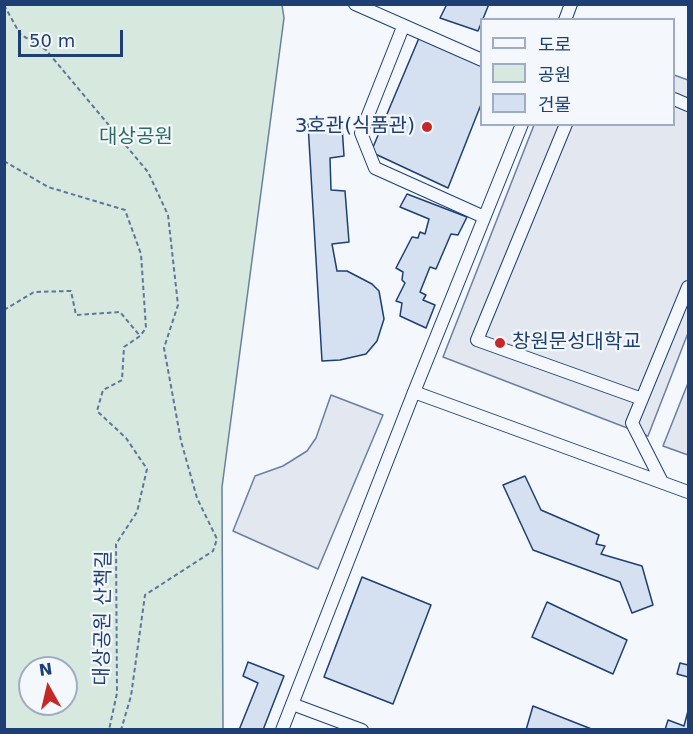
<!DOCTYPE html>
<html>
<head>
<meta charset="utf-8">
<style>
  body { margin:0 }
  #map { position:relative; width:693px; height:734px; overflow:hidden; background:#f4f7fb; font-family:"DejaVu Sans","Noto Sans KR",sans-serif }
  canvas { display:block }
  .frame { position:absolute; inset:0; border:6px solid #1d3f73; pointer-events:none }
  .legend { position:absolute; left:480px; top:18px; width:195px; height:108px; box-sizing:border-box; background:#f4f7fb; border:2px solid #9eadc5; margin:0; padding:8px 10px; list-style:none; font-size:18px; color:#1d3f73 }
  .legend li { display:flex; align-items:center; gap:12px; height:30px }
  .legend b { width:30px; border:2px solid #9eadc5 }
  .north { position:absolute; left:18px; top:656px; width:60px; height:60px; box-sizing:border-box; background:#f4f7fb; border:2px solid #9eadc5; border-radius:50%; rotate:352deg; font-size:16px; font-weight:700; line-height:24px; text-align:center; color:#1d3f73 }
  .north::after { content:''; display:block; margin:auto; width:21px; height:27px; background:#c62828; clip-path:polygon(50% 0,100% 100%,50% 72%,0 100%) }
  .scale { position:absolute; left:18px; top:30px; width:105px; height:27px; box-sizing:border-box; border:3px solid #1d3f73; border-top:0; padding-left:8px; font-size:18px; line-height:21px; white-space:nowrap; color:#1d3f73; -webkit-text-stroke:4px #f4f7fb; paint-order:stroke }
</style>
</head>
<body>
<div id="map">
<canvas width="693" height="734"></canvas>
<div class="frame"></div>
<ul class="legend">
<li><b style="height:8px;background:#f4f7fb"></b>도로</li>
<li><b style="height:16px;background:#d7e8df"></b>공원</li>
<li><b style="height:16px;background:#d5e0f0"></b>건물</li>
</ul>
<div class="north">N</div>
<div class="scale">50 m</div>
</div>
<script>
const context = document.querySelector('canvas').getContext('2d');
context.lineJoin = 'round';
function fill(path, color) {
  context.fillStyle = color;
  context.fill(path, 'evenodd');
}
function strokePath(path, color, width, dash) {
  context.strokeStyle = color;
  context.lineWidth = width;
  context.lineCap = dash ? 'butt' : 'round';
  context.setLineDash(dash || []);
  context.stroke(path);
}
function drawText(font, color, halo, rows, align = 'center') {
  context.font = font + ' "DejaVu Sans","Noto Sans KR",sans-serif';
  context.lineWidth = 4.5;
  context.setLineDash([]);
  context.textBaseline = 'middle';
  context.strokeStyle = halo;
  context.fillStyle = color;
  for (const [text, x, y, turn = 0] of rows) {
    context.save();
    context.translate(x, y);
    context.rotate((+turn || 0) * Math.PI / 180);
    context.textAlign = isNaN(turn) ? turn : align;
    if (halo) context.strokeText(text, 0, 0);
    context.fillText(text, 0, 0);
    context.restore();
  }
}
const green = new Path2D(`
  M4,5H282L284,18L222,487L223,729H5ZM30,668H66V704H30Z`);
const parking = new Path2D(`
  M674,75L688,80V333L648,436L443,357L534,125L674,124Z
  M688,383V455L663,446Z
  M331,395L383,415L318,569L233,531L255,476L283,466L307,451L316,438Z`);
const building = new Path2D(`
  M447,4H489L478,31L440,18Z
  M419,38L482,63V102L448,188L371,152Z
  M308,124L342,126L344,156L330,158L331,190L345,191L349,242L332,244L337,271H347L372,284L379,291L384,319L377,341L366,354L340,360L322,361Z
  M407,194L467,217L458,235L451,234L436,269L430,267L420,292L426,295L423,300L435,305L426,328L400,316L402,303L396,301L405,283L402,280L403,272L396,268L412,237L418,238L420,232L425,234L429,219L400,207Z
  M525,476L541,510L599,535L596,544L605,546L601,554L642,566L653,605L632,613L620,582L533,550L503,485Z
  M362,577L431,605L393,704L324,677Z
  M547,602L627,640L613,674L532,637Z
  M248,662L284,676L263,730H239L258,683L243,676Z
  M680,663L688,665V677L677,674Z
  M533,706L594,730H526Z
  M688,711V730H665L668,720L684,726Z`);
const path = new Path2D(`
  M4,5L20,34L46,50L148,172L168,215L178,305L164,348L181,441L197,498L217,539L213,551L145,595L131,696L121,730
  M4,161L48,187L125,210L141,254L146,328L140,336L124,347L122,380L103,390L97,411L126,438L147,469L137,512L116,544L117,693L109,730
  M4,310L34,292L71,291L76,315L120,312L140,336`);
const street = new Path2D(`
  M355,4L482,60
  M565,20L571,4
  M403,27L361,133L375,168L484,217
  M674,99L688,105
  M566,124L477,340L642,399
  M414,392L522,124
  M662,482L632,423L688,287
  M292,704L362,730
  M282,730L414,392L688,492`);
const markers = [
  [427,127,6,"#c62828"],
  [500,343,6,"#c62828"]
];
const poiNames = [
  ["3호관(식품관)",415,127],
  ["창원문성대학교",512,343,"left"]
];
const parkNames = [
  ["대상공원",136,138]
];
const streetNames = [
  ["대상공원 산책길",104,618,-89]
];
fill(green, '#d7e8df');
strokePath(green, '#687fa3', 1.5);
fill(parking, '#e3e8f0');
strokePath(parking, '#687fa3', 1.5);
fill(building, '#d5e0f0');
strokePath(building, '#1d3f73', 1.5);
strokePath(street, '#1d3f73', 14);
strokePath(path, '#5e769c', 2, [4.5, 3]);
strokePath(street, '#f4f7fb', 12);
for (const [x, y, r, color] of markers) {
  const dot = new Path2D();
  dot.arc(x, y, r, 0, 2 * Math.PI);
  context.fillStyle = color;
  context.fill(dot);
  strokePath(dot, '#f4f7fb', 2);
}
drawText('20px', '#1d3f73', '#f4f7fb', poiNames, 'right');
drawText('20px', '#2c6c60', '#f4f7fb', parkNames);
drawText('20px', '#1d3f73', '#f4f7fb', streetNames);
</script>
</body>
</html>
